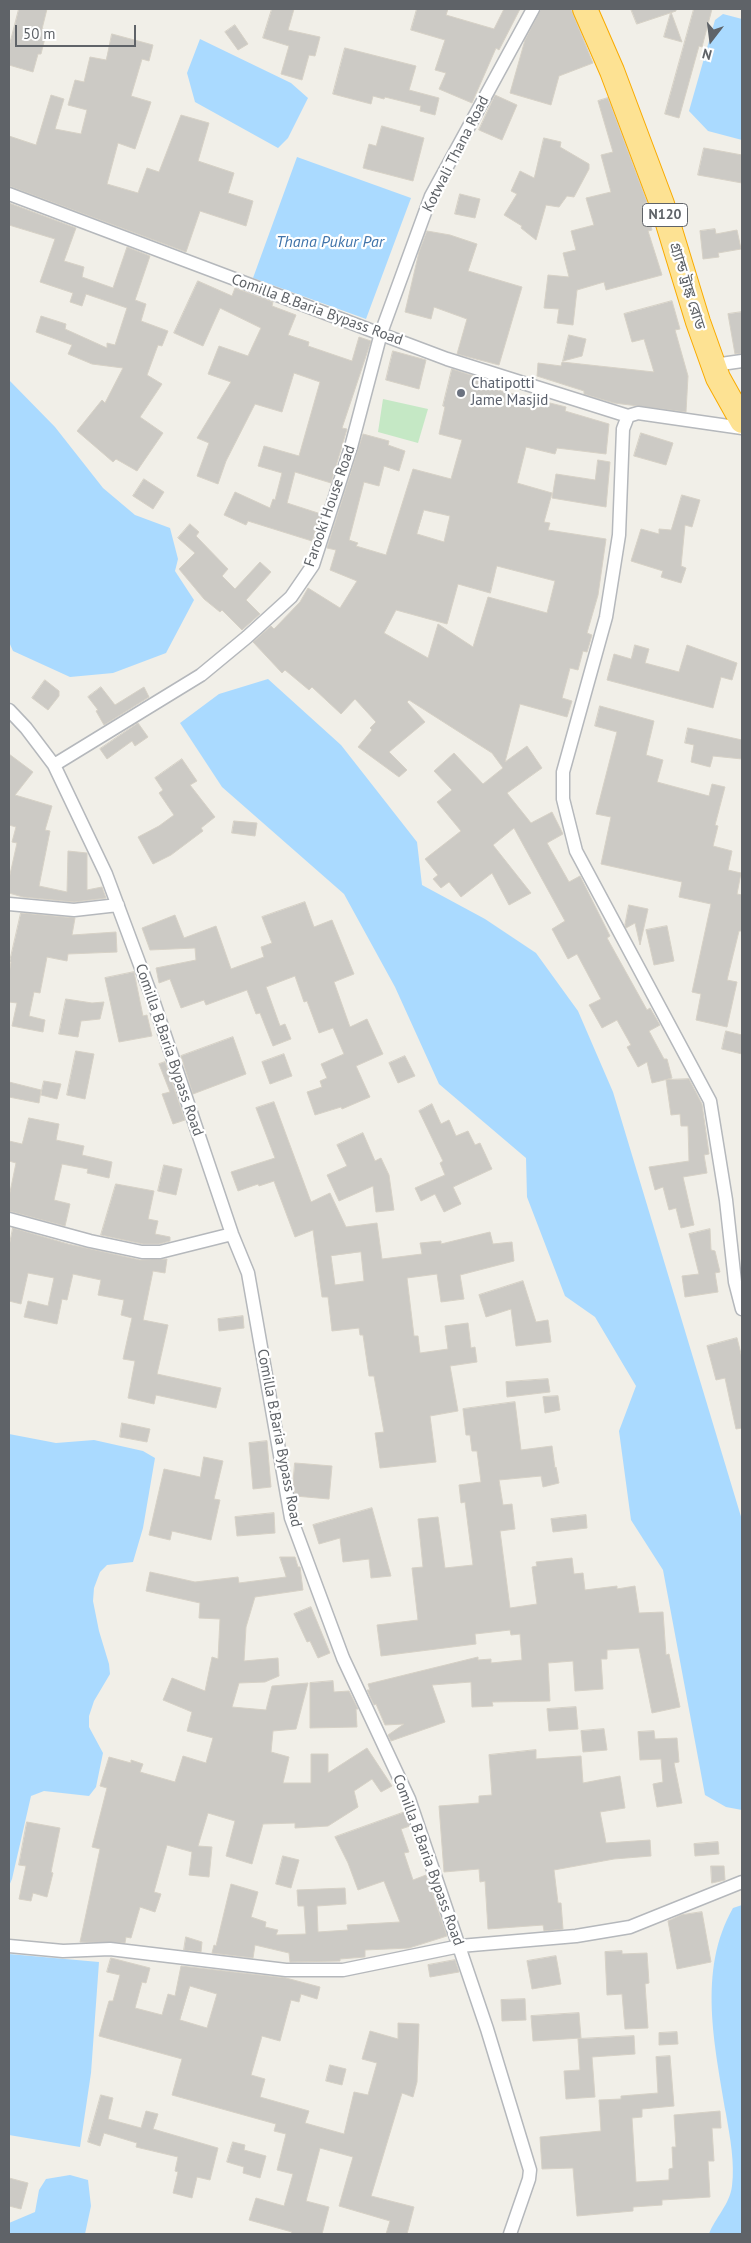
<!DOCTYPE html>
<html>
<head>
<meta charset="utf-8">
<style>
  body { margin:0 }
  #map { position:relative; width:751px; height:2243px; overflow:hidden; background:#f1efe8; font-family:"PT Sans",sans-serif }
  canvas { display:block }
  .frame { position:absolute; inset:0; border:10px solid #5f6368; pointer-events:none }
  .north { position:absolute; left:686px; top:15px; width:50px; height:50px; -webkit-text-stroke:4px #fff; paint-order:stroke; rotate:195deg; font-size:14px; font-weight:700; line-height:20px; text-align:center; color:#5f6368 }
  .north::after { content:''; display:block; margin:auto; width:18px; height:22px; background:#5f6368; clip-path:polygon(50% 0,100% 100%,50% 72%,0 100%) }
  .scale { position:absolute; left:15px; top:25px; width:121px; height:22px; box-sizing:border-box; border:2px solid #5f6368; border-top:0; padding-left:6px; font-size:15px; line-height:18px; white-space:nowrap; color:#5f6368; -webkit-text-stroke:4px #fff; paint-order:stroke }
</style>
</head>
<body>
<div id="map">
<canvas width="751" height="2243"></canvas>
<div class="frame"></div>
<div class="north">N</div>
<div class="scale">50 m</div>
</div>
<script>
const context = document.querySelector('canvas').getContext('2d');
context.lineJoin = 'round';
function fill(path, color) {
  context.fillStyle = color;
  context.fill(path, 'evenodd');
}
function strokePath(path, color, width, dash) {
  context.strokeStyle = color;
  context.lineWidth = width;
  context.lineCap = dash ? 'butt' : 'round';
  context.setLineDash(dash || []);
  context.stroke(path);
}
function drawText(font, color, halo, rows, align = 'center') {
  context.font = font + ' "PT Sans","Noto Sans Bengali",sans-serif';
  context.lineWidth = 4.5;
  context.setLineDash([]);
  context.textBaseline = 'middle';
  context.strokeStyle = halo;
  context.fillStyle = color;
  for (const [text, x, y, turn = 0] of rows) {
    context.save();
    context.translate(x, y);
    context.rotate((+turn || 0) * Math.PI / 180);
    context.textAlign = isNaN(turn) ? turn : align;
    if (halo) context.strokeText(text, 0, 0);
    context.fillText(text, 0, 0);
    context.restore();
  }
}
const green = new Path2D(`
  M383,399L428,409L418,443L378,432Z`);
const water = new Path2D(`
  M723,14L742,19V140L708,131L689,111L715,20Z
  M200,39L291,83L308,98L288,138L278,148L195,102L187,73Z
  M297,157L411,198L366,319L253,278Z
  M9,380L55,427L103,488L135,515L170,528L178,559L175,571L194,600L166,653L113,673L70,677L13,651L9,642Z
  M268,679L341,745L417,842L422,885L485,919L536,953L578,1011L613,1092L742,1520V1810L726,1807L705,1795L663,1570L631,1520L619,1431L636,1386L595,1317L565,1296L527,1197L526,1158L439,1084L395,987L344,894L222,787L180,723L219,694Z
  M9,1434L56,1443L94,1440L143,1451L155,1458L143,1528L133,1562L107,1565L100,1572L94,1588L93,1601L99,1631L109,1664L110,1674L94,1701L89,1716V1727L103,1753L96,1787L89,1796L44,1791L31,1796L12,1879L9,1886Z
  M742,1905V2234H709C715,2218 730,2204 732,2186C735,2163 730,2137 726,2114C715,2046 697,1971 733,1908Z
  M9,1954L99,1962L91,2073L80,2147L9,2135Z
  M70,2175L88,2180L91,2206L85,2234H9V2223L35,2212L39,2190L46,2179Z`);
const building = new Path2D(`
  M19,9H47L42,29L47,30L41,54H38L33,72L9,65V47Z
  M272,9H294L288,30L320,37L315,56L309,55L302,80L281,74L289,46L263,38Z
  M417,9H448L446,15L494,29L504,9H520L499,50L496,48L472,103L439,89L446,73L435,70L445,40L411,30Z
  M541,9H571L593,63L559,76L551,105L510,93L525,40Z
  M631,9H676V11L637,24Z
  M694,9H712L702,47L699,46L679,118L665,114Z
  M671,12L682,42L664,37Z
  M235,25L248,44L238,50L225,32Z
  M112,34L153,45L149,61L142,59L131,96L151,102L135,149L118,143L107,184L138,193L147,168L159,172L181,115L209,123L198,161L234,173L228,193L253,201L246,226L200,211L186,252L9,186V136L36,145L51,95L64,99L55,129L81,134L87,110L68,105L75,80L84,82L90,57L106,60Z
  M345,48L416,66L409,90L439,98L435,115L420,111L421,106L385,97L384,99L373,96L371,104L333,94Z
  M495,95L517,105L502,140L479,130Z
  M608,98L647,202L644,203L652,230L648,231L662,275L606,290L604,282L577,290L573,325L557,323L559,309L544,308L548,275L569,277L563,253L576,250L571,231L594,225L586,198L611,192L601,155L613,152L598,101Z
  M382,126L424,138L413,181L363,168L369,144L376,146Z
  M544,138L561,142L560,147L589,164V169L574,197L567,196L559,207L546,205L536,240L521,228L522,226L504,215L517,194L511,191L520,171L534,178Z
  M704,148L742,155V183L698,175Z
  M460,194L480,199L475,218L455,214Z
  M9,203L76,228L64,261L84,267L82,277L113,288L127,247L150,256L135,300L146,304L141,321L168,331L162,346L158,345L147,375L162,384L140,417L163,433L137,471L116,459L113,462L77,431L102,400L105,403L123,368L92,364L68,354L72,345L36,332L41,316L66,324L65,329L107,348V343L115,345L127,308L86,294L82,306L70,302L73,293L40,282L55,239L9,225Z
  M715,229L716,234L737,230L741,249L718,253L719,257L703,259L700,231Z
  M427,231L450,235L477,244L468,271L522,287L499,365L457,354L467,319L434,307L431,319L405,312L419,252Z
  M198,281L232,296L235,288L273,302L272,306L296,315L288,335L309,342L308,346L352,361L359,337L371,341L342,428L347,429L331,483L295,472L287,503L321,514L312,541L248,521L246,525L224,515L235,492L270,508L273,499L275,500L282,473L258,466L264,446L299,456L320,382L294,373L282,412L255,404L226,461L218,484L197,476L209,443L197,438L231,382L208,374L219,346L248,356L261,328L220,308L203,346L174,333Z
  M672,301L680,329L675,330L688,376L686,412L614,403L584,394V391L537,376L538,363L561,366L562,362L654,372L644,339L632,342L624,314Z
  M742,312V353L735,354L728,314Z
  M569,335L586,339L582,356L563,361Z
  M393,351L426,360L419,389L386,380Z
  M452,369L480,378L478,385L566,407L565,411L609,424L606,454L557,448L555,454L526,447L517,483L552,493L544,522L550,523L548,530L606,539L598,595L587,633L592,635L587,652L583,651L578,670L570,668L562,698L572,701L567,717L520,704L505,762L527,746L542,768L507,793L531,823L552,812L563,834L547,843L569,882L580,876L610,936L607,938L647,1010L650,1008L660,1025L649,1031L664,1059H667L672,1078L652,1083L647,1062L638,1067L627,1047L631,1045L617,1020L602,1028L589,1005L601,999L577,954L568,959L552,929L565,921L514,828L493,845L531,893L509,905L492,873L461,897L449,882L441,888L433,879L438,875L425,859L461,831L437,802L452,790L434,771L454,753L483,784L503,768L492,753L409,700L407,702L425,722L389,752L407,770L399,777L358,747L372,730L370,728L376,722L355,699L341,714L312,687L309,690L285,670L282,673L253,642L271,626L274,629L300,602L308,588L340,608L357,581L330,570L336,550L327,548L363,434L389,441L388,445L405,451L399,471L384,466L379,486L364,482L349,540L358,543L356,546L386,555L413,469L451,479L462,440L439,434L445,407L443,406ZM424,510L450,516L444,542L417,534ZM497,566L555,581L547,613L488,597L473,647L438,624L428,658L384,633L396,610L447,624L458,584L490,593Z
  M641,433L673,443L666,465L634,456Z
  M598,460L610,462L606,507L552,498L556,474L595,480Z
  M144,479L164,492L153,509L133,496Z
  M682,495L700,500L692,527L685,525L681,566L686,568L681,583L661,577L663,571L631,561L641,529L659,534V529L671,530Z
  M190,524L199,532L196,536L228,569L222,576L235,589L260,562L271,572L246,600L260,614L242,630L222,610L220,612L204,599L179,569L195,553L178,538Z
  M635,645L649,649L645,663L679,672L687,645L737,663L732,680L721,677L713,708L607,680L614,654L631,659Z
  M45,680L59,691V696L48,710L32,698Z
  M101,687L115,705L144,687L149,697L104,725L96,711L98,710L88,697Z
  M600,706L654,721L646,755L663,760L657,782L709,796L712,784L725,787L715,825L718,826L713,846L732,851L728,870L741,873L737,894L742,895V931H739L727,980L737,982L727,1027L696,1020L701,994L692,992L711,904L679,897L682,882L601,864L611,817L596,814L617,732L595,726Z
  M138,723L148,737L135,746L132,741L107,759L100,749Z
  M688,728L742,740V759L713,756L710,767L691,762L694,745L685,743Z
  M9,754L33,772L15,795L52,806L45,830L50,831L39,886L67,892L68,851L87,853V890L102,887L106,898L74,902L23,897L9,893V879L17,843L12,842L16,827L9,825Z
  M182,759L197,781L190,785L215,817L201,828L203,831L171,855L153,864L138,837L159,826L174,815L159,793L163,790L155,778Z
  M234,821L257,823L255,836L232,833Z
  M305,902L314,927L332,920L354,974L334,982L350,1027L367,1019L383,1054L356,1066L370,1097L342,1109L341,1107L315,1115L307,1092L322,1087L320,1081L327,1078L321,1064L344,1054L333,1028L319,1033L307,1001L304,1002L295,976L266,987L280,1026L285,1024L291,1039L273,1046L260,1013L256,1014L247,990L206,1005L204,1000L181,1008L170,979L159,983L156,968L196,960L195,948L150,950L142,928L175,915L184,938L216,926L231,969L264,957L261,947L272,943L262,917Z
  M629,905L648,909L640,945L635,923L626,928L625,925Z
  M21,913L75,918L72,935L116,932L117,952L68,954L67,961L47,957L40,993L34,992L29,1016L45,1020L43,1032L12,1026L17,1003L9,1002V974L11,962L10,961Z
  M667,926L674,961L654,965L646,930Z
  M134,972L143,1016L147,1015L152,1036L119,1042L105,978Z
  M66,999L92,1003L104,1002L100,1019L81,1021L78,1037L59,1034Z
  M726,1031L742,1035V1054L722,1049Z
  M233,1037L246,1074L193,1094L181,1056Z
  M76,1051L94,1054L85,1099L67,1095Z
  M284,1054L292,1076L270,1084L262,1062Z
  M405,1056L415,1076L398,1083L389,1063Z
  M165,1062L185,1120L173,1124L162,1094L170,1092L159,1064Z
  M689,1079L702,1104L709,1154L704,1155L707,1173L683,1177L694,1225L681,1228L676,1208L669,1210L663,1187L655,1190L649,1167L689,1161L688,1126H681L680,1114L671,1115L666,1080Z
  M44,1081L61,1084L57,1099L41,1095Z
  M9,1082L41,1090L39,1103L9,1097Z
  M274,1102L311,1202L330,1193L346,1227L377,1223L382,1259L422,1254L420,1243L441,1241V1244L490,1232L493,1244L512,1242L514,1261L460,1275L464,1299L441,1302L437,1274L407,1278L414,1336H418L420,1353L448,1349L445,1326L468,1323L471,1348L475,1347L477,1362L450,1366L458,1411L430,1416L436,1462L380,1468L375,1433L384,1432L374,1376H369L363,1335H360L359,1328L332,1331L328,1297H322L313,1230L295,1237L274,1181L259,1186L258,1184L238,1191L231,1172L275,1158L256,1108ZM361,1252L364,1281L335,1285L331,1256Z
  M432,1104L441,1124L449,1120L456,1136L468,1131L475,1145L480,1143L492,1169L453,1187L461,1204L444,1212L435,1194L421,1201L415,1188L445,1175L440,1163L443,1161L419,1111Z
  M29,1118L59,1124L56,1140L84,1146L82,1155L112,1162L109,1178L87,1173L88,1169L62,1164L54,1200L70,1204L65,1226L9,1211V1197L16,1163L9,1161V1141L22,1144Z
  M363,1133L375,1161L381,1158L389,1175L394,1210L376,1212L373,1186L339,1201L327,1175L347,1166L337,1145Z
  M164,1165L182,1169L176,1195L158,1191Z
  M116,1184L154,1191L148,1219L158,1221L155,1234L170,1237V1241L159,1244H143L101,1235Z
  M13,1228L68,1244L140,1260L167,1259L165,1273L153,1271L143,1320L168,1325L157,1374L221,1388L216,1408L156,1395L154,1404L128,1398L135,1361L123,1359L132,1318L121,1315L124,1300L98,1295L101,1280L73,1274L67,1300L62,1299L57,1324L24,1317L28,1301L48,1306L54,1278L28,1273L21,1304L9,1301V1247Z
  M710,1229L711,1250L715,1251L720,1272L715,1273L718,1292L685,1297L682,1276L699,1274L689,1234Z
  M523,1281L536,1322L548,1320L551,1342L516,1346L511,1309L486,1317L479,1295Z
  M243,1316L244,1328L219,1331L218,1319Z
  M737,1338L742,1358V1428L736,1429L725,1378L716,1380L707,1346Z
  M548,1379L550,1392L507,1397L506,1382Z
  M558,1396L560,1410L545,1413L543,1397Z
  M515,1402L521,1450L552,1446L555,1468L556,1467L559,1483L543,1487L541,1476L499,1480L503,1505L512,1504L515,1529L500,1531L510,1608L537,1604L532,1567L537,1566L536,1562L572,1558L574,1574L583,1573L585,1590L617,1586V1589L635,1586L639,1613L663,1612L666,1655L669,1654L680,1707L652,1713L639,1648L607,1650V1659H601L603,1689L575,1691L573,1661L548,1663L550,1701L492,1702L493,1706L472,1707L471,1682L432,1685L445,1722L391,1741L388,1735L404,1724L385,1725L376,1704L374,1705L367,1690H370L368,1684L478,1657V1660L491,1659V1663L522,1660L520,1634L511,1635L510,1630L475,1634L476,1644L381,1656L377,1625L418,1620L412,1568L423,1567L418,1519L438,1517L445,1568L473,1565L465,1502L461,1503L459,1485L481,1482L477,1451H472L470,1435H466L463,1409Z
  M122,1423L150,1429L147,1442L120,1437Z
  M267,1441L271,1487L253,1489L249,1443Z
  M204,1457L223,1461L214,1499L220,1500L211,1540L172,1531L170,1540L149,1535L164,1469L200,1477Z
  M295,1463L332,1466L329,1499L295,1496L293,1483Z
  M372,1508L391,1576L371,1578L369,1559L343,1562L340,1538L319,1544L313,1525Z
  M274,1513L275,1533L237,1536L235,1517Z
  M586,1515L587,1528L553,1532L551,1519Z
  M280,1557H295L298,1567H300L303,1590L255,1597L246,1627L244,1661L278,1658L279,1676L265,1682L239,1683L232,1707L266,1710L272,1686L308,1683L296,1729L273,1731L271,1752L289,1757L283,1783H311V1754H328V1773L367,1748L392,1786L381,1792L372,1779L354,1791L358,1807L328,1826L295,1828V1823L263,1824L252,1864L226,1856L235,1821L208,1813L198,1846L212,1847L209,1877L189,1875L192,1852L167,1845L154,1892L161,1894L155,1912L140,1907L131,1938L126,1937L125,1943L80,1942L100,1849L92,1847L107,1788L100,1786L109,1757L131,1763V1760L143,1764L140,1772L175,1782L183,1756L206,1763L213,1738L187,1731L192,1712L163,1700L172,1678L205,1691L212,1657L218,1659L220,1619L199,1618L200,1603L146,1591L150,1572L195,1582L238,1577L239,1583L286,1577Z
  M311,1607L330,1653L318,1658L310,1641L307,1642L294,1614Z
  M333,1681L334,1692L349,1691L358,1709H356L357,1727L310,1728V1683Z
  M576,1707L578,1729L549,1731L547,1709Z
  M604,1729L607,1750L583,1752L581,1731Z
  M654,1731L655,1739L677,1738L679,1762L674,1763L682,1803L657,1807L653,1784L663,1782L661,1759L640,1760L638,1732Z
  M536,1750V1759L581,1756L583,1783L620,1776L625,1808L600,1812L606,1843L650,1840L651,1856L614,1859L554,1870L558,1903H561L563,1929L544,1931L543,1925L488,1929L485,1881L480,1882L479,1869L444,1872L439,1806L479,1803V1796L492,1795L489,1755Z
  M405,1812L410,1826L401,1829L409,1852L404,1853L413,1880L426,1875L447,1936L409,1948L365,1950V1957L340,1959V1961L290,1962L289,1953L255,1945L253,1958L212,1953L214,1945L216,1946L231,1884L258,1892L251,1917L266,1922L265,1927L278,1930L276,1935L306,1934L304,1906H298L297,1890L345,1888L346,1904L317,1906L318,1932L348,1930L347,1925L400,1922L384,1881L358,1890L348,1863L335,1837Z
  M27,1822L60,1828L51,1872L53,1873L47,1897L33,1893L31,1901L19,1899L26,1866L19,1865Z
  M718,1842L719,1854L695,1856L694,1844Z
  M283,1856L299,1860L291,1888L276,1884Z
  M711,1866H724L725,1880L712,1883Z
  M702,1912L711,1962L677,1969L668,1921L681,1915Z
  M186,1937L202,1942L201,1952L184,1950Z
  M622,1951V1954L647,1953L649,1983L645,1984L648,2028L625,2029L622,1994L607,1995L605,1952Z
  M556,1956L561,1984L532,1989L527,1961Z
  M111,1958L150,1968L146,1983L142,1982L135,2008L162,2015L168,1994L175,1996L181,1966L286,1978L320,1987L317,1999L301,1994L299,2002L291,2000L280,2041L262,2036L251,2075L265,2079L260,2097L309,2111L305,2123L344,2134L354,2092L368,2095L377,2063L362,2059L370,2031L398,2039V2023L419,2024L417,2082L413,2097L402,2093L371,2196L414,2207L407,2234H386L390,2221L339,2206L353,2157L320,2148L306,2201L329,2207L322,2234H291L292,2232L249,2220L256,2198L284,2206L293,2174L277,2170L286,2134L274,2131L276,2124L172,2095L182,2059L99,2036L109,2001H113L120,1975L107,1972ZM190,1986L217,1994L207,2028L180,2020Z
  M455,1960L459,1972L430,1977L428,1965Z
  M525,1999L526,2020L502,2021L501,2000Z
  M579,2013L581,2038L533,2041L531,2016Z
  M677,2032L678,2044L659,2045V2033Z
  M634,2036L635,2054L592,2057L595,2097L566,2099L564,2071L580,2070L578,2039Z
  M670,2056L674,2106L642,2109V2117L632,2118L636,2182L669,2180V2169L673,2168L672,2147H676L674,2115L720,2111L721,2128H712L714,2161H708L710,2197L662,2200V2205L633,2207V2211L577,2216L573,2168L542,2169L540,2137L601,2131L599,2100L621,2099V2096L658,2093L656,2057Z
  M330,2065L346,2069L342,2085L326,2081Z
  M101,2095L113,2098L108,2119L141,2128L146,2111L158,2114L153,2129L218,2148L210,2180L197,2177L192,2198L173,2193L178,2172L175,2171L178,2157L136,2147L137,2143L104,2133L100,2146L88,2142Z
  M233,2142L245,2145L244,2150L266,2156L260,2178L243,2173L244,2167L227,2162Z
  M9,2178L28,2183L21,2209L9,2206Z`);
const street = new Path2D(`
  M9,194L447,359L628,416
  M714,365L742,361
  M742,428L638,413L628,416L623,429L619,535L606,617L563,772V799L576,851L710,1101L726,1200L735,1282L742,1309
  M9,710L26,728L54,765L106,874L153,1000L232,1234L248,1273L291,1518L343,1658L409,1799L487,2029L526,2157L530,2170L529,2179L510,2234
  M54,765L201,675L247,637L291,597L313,565L351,447L381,333L431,196L533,9
  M9,904L74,910L118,905
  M9,1219L90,1241L142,1252H160L232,1234
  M9,1946L63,1951L110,1949L286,1970H343L460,1946L576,1936L630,1927L742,1882`);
const highway = new Path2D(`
  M585,9L612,71L662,204L698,322L718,378L742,421`);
const markers = [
  [461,393,5,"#6b7280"]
];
const shields = [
  [665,215,45]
];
const shieldNames = [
  ["N120",665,215]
];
const streetNames = [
  ["Kotwali Thana Road",456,154,-63],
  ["গ্র্যান্ড ট্রাঙ্ক রোড",687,286,73],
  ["Comilla B.Baria Bypass Road",317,310,20],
  ["Farooki House Road",330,506,-71],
  ["Comilla B.Baria Bypass Road",169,1050,71],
  ["Comilla B.Baria Bypass Road",279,1438,79],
  ["Comilla B.Baria Bypass Road",428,1860,70]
];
const worshipNames = [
  ["Chatipotti",471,384],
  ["Jame Masjid",471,401]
];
const waterNames = [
  ["Thana Pukur Par",330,242]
];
fill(green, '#c5e8c5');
fill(water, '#aadaff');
fill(building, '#cccac5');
strokePath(building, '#d6d1c6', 1);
strokePath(street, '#b5b8bc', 15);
strokePath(highway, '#f9ab00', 26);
strokePath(street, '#fff', 12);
strokePath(highway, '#fde293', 24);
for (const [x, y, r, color] of markers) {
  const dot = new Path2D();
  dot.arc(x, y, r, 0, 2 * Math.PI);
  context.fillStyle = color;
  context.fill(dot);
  strokePath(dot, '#fff', 2);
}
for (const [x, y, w] of shields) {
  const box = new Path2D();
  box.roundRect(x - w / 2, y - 11.5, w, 23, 4);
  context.fillStyle = '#fff';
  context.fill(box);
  strokePath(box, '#5f6368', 1);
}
drawText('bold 14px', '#5f6368', null, shieldNames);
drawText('15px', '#5f6368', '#fff', streetNames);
drawText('15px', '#5b616d', '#fff', worshipNames, 'left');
drawText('italic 16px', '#4174aa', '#fff', waterNames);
</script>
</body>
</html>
